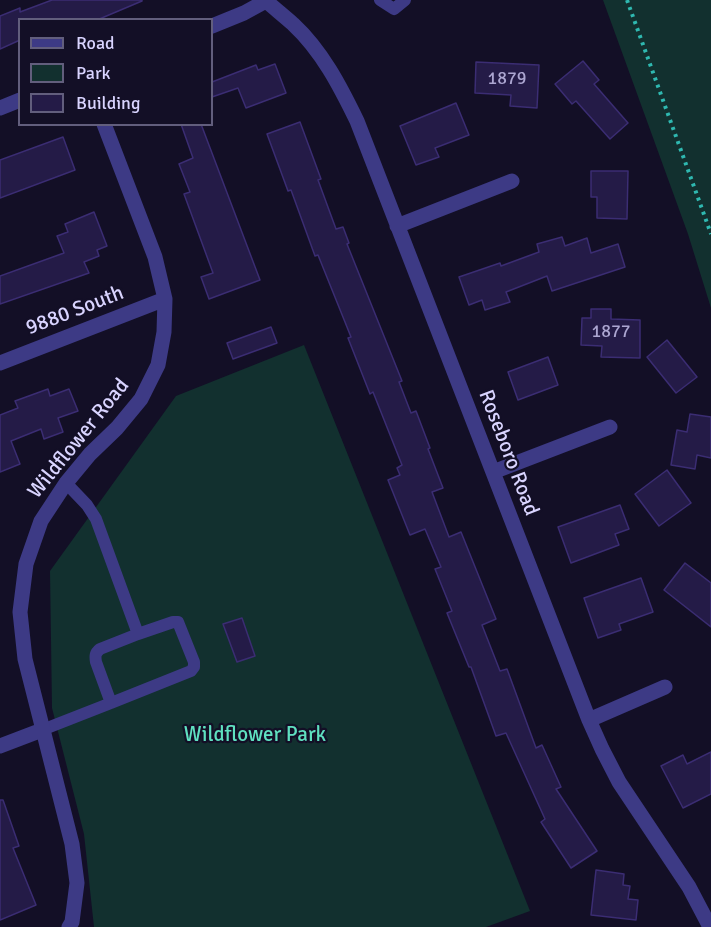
<!DOCTYPE html>
<html>
<head>
<meta charset="utf-8">
<style>
  body { margin:0 }
  #map { position:relative; width:711px; height:927px; overflow:hidden; background:#130f26; font-family:Signika,sans-serif }
  canvas { display:block }
  .legend { position:absolute; left:18px; top:18px; width:195px; height:108px; box-sizing:border-box; background:#130f26; border:2px solid #625e7d; margin:0; padding:8px 10px; list-style:none; font-size:18px; color:#d9d4ff }
  .legend li { display:flex; align-items:center; gap:12px; height:30px }
  .legend b { width:30px; border:2px solid #625e7d }
</style>
</head>
<body>
<div id="map">
<canvas width="711" height="927"></canvas>
<ul class="legend">
<li><b style="height:8px;background:#3d3a85"></b>Road</li>
<li><b style="height:16px;background:#12302f"></b>Park</li>
<li><b style="height:16px;background:#241b47"></b>Building</li>
</ul>
</div>
<script>
const context = document.querySelector('canvas').getContext('2d');
context.lineJoin = 'round';
function fill(path, color) {
  context.fillStyle = color;
  context.fill(path, 'evenodd');
}
function strokePath(path, color, width, dash) {
  context.strokeStyle = color;
  context.lineWidth = width;
  context.lineCap = dash ? 'butt' : 'round';
  context.setLineDash(dash || []);
  context.stroke(path);
}
function drawText(font, color, halo, rows, align = 'center') {
  context.font = font + ' Signika,sans-serif';
  context.lineWidth = 4.5;
  context.setLineDash([]);
  context.textBaseline = 'middle';
  context.strokeStyle = halo;
  context.fillStyle = color;
  for (const [text, x, y, turn = 0] of rows) {
    context.save();
    context.translate(x, y);
    context.rotate((+turn || 0) * Math.PI / 180);
    context.textAlign = isNaN(turn) ? turn : align;
    if (halo) context.strokeText(text, 0, 0);
    context.fillText(text, 0, 0);
    context.restore();
  }
}
const green = new Path2D(`
  M603,0H711V308L688,234Z
  M304,345L530,911L486,927H94L84,834L52,708L50,571L176,396Z`);
const building = new Path2D(`
  M52,0H142V1L97,20H20V40L0,49V16L20,8V12Z
  M583,61L599,80L594,84L628,123L610,139L576,101L572,104L555,84Z
  M476,62L539,65L537,108L510,106L511,95L475,93Z
  M275,64L286,93L246,108L238,88L212,97V82L256,65L258,70Z
  M456,103L469,135L435,148L439,157L416,165L400,126Z
  M300,122L321,179L318,180L336,229L343,227L349,243L347,244L402,381L399,382L411,413L416,411L430,448L428,449L443,488L432,492L449,537L461,532L496,619L482,625L500,671L507,669L536,748L542,745L561,787L556,789L597,851L571,868L541,822L545,819L506,733L496,736L471,667H469L447,613L452,611L435,569L441,567L425,529L410,535L388,480L400,475L397,468L402,465L373,392L370,394L348,338L351,337L318,255L315,256L291,190L288,191L267,134Z
  M181,124H201L260,280L209,299L201,277L213,273L184,194L190,192L179,164L193,158Z
  M63,137L75,170L0,198V160Z
  M591,171H628L627,219L597,218V197H591Z
  M94,212L107,246L97,250L99,256L84,262L89,273L0,304V276L64,253L57,236L68,232L65,224Z
  M562,237L565,246L587,238L591,253L618,244L625,267L552,291L547,276L506,292L510,302L485,310L482,300L469,305L459,277L500,263L501,266L539,252L537,244Z
  M591,309H611V319L640,320V358L601,357L602,346L581,345L582,318H591Z
  M271,327L277,343L233,359L227,343Z
  M667,340L697,377L676,393L647,357Z
  M548,357L558,385L518,400L508,372Z
  M48,389L50,396L69,389L78,411L58,418L63,432L44,439L41,429L11,441L20,464L0,472V415L18,408L15,401Z
  M690,414L711,417V458L697,455L695,469L671,465L677,430L687,432Z
  M667,470L691,503L659,526L635,494Z
  M620,505L629,529L615,534L619,545L571,563L558,527Z
  M685,563L711,583V627L664,590Z
  M641,578L653,612L619,624L621,630L598,638L584,598Z
  M242,618L255,656L237,662L223,624Z
  M711,752V794L683,808L661,766L683,755L687,764Z
  M0,800H3L19,846L13,848L36,905L0,920Z
  M596,870L624,874L623,885L630,886L628,899L638,900L636,920L591,915Z`);
const path = new Path2D(`
  M627,0L711,234`);
const service = new Path2D(`
  M380,0L394,9L405,0
  M111,703L191,671L194,667V662L178,622H173L138,634
  M42,730L111,703L96,662C95,656 95,653 100,649L138,634L96,519L87,505L66,483`);
const minor = new Path2D(`
  M265,0C274,8 284,16 293,24C322,51 340,86 357,121L589,720L602,749L619,782L689,887L710,927
  M212,26L244,13L266,1
  M0,108L20,100
  M397,226L512,181
  M0,363L165,299
  M493,472L610,427
  M589,720L665,687
  M0,746L42,730
  M69,927L72,922L77,883L72,844L25,659L20,612L26,564L41,521L66,483L90,454L117,428L141,399L158,365L164,332L165,299L155,257L104,124`);
const numberNames = [
  ["1879",507,79],
  ["1877",611,332]
];
const streetNames = [
  ["9880 South",75,311,-21],
  ["Wildflower Road",79,439,-51],
  ["Roseboro Road",508,453,69]
];
const parkNames = [
  ["Wildflower Park",255,735]
];
fill(green, '#12302f');
fill(building, '#241b47');
strokePath(building, '#3b2d73', 1.5);
strokePath(path, '#2fb8b0', 4, [3, 4.5]);
strokePath(service, '#3d3a85', 12);
strokePath(minor, '#3d3a85', 15);
drawText('18px', '#aca6d1', null, numberNames);
drawText('21px', '#d9d4ff', '#130f26', streetNames);
drawText('21px', '#5fe0c0', '#130f26', parkNames);
</script>
</body>
</html>
